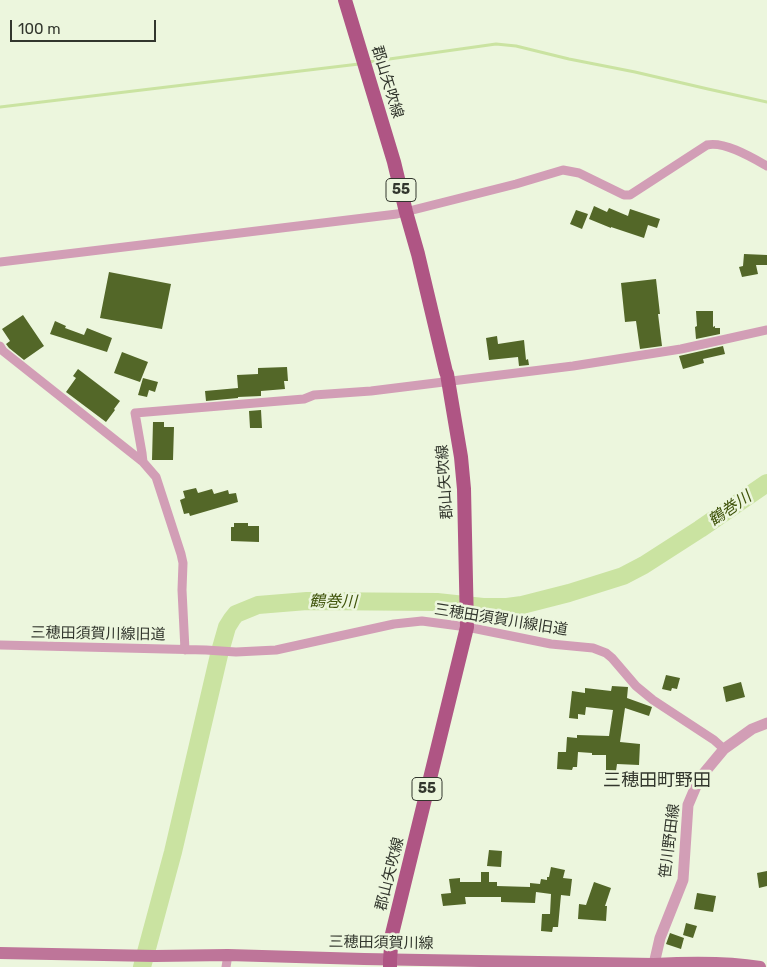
<!DOCTYPE html>
<html>
<head>
<meta charset="utf-8">
<style>
  body { margin:0 }
  #map { position:relative; width:767px; height:967px; overflow:hidden; background:#ecf6dd; font-family:Rubik,sans-serif }
  canvas { display:block }
  .scale { position:absolute; left:10px; top:20px; width:146px; height:22px; box-sizing:border-box; border:2px solid #32362d; border-top:0; padding-left:6px; font-size:15px; line-height:18px; white-space:nowrap; color:#32362d; -webkit-text-stroke:4px #ecf6dd; paint-order:stroke }
</style>
</head>
<body>
<div id="map">
<canvas width="767" height="967"></canvas>
<div class="scale">100 m</div>
</div>
<script>
const context = document.querySelector('canvas').getContext('2d');
context.lineJoin = 'round';
function strokePath(path, color, width, dash) {
  context.strokeStyle = color;
  context.lineWidth = width;
  context.lineCap = dash ? 'butt' : 'round';
  context.setLineDash(dash || []);
  context.stroke(path);
}
function fill(path, color) {
  context.fillStyle = color;
  context.fill(path, 'evenodd');
}
function drawText(font, color, halo, rows, align = 'center') {
  context.font = font + ' Rubik,"Noto Sans JP",sans-serif';
  context.lineWidth = 5;
  context.setLineDash([]);
  context.textBaseline = 'middle';
  context.strokeStyle = halo;
  context.fillStyle = color;
  for (const [text, x, y, turn = 0] of rows) {
    context.save();
    context.translate(x, y);
    context.rotate((+turn || 0) * Math.PI / 180);
    context.textAlign = isNaN(turn) ? turn : align;
    if (halo) context.strokeText(text, 0, 0);
    context.fillText(text, 0, 0);
    context.restore();
  }
}
const stream = new Path2D(`
  M368,62L496,44L516,46L569,59L635,72L708,89L767,102
  M0,107L359,64`);
const river = new Path2D(`
  M142,967L173,852L219,655L227,627L232,619L236,614L258,605L307,601L437,602L483,607H507L522,605L569,593L623,576L644,565L700,529L767,483`);
const building = new Path2D(`
  M594,206L607,212L609,208L628,216L630,209L660,219L657,228L648,225L644,238L611,227V228L589,219Z
  M576,210L588,214L582,229L570,224Z
  M744,254L767,255V265H756L758,274L742,277L739,267L743,266Z
  M109,272L171,284L162,329L100,318Z
  M656,279L660,314H658L662,346L640,349L636,321L625,322L621,283Z
  M696,311H713V327L715,326V328H720V334L696,339L695,327L697,326Z
  M23,315L44,346L24,360L9,348L6,344L10,341L2,329Z
  M55,321L66,326L65,328L84,335L87,328L112,338L107,352L50,334Z
  M497,336L498,344L524,340L526,360L528,359L529,365L519,366L518,357L489,360L486,338Z
  M723,346L725,354L703,359L704,363L683,369L679,356Z
  M122,352L148,362L140,382L114,373Z
  M287,367L288,381H284L285,389L261,391V396L238,397V398L206,401L205,391L238,388L237,375L258,374V368Z
  M78,369L120,401L114,409L115,410L106,422L66,392L76,378L73,376Z
  M143,378L158,382L155,392L149,390L147,397L138,395Z
  M261,410L262,428H250L249,411Z
  M153,422H164V427H174L173,460H152Z
  M196,488L198,493L212,489L214,494L228,490L229,494L236,493L238,502L190,516L189,513L184,514L180,500L185,498L183,491Z
  M234,523H248V526H259V542L231,541V527H234Z
  M666,675L680,678L677,689L672,688L671,691L662,689Z
  M741,682L745,697L726,702L723,687Z
  M612,686L628,687L627,698L652,707L649,716L625,708L620,742L640,744L639,765L617,764L616,771L606,770V755H592V753L578,752L577,767H573L572,770L557,769L558,752H566L567,737L577,738V735L609,736L613,710L586,707L585,715L578,714V719L569,718L572,691L585,693V688L611,691Z
  M489,850L502,851L501,867L487,866Z
  M551,867L565,870L563,878L572,879L570,896L561,895L558,927H553L552,932L541,931L542,914H550L551,894L536,892L535,903L501,902V897H465L466,904L443,906L441,894L451,893L449,879L460,878V882H481V872H489V882H497V886L530,887V883L540,884L541,879L547,880V877H549Z
  M767,871V886L759,888L757,873Z
  M594,882L611,888L605,906H607L606,921L578,919L579,904L586,905Z
  M697,893L716,896L713,912L694,909Z
  M686,923L697,926L693,938L683,935Z
  M670,933L684,938L681,949L666,944Z`);
const minor = new Path2D(`
  M0,262L397,214L516,184L563,170L579,173L624,195H630L707,145C724,141 751,157 767,166
  M0,346L3,351L143,462L156,477L181,554L183,563L182,590L185,650
  M143,462L142,453L135,413L304,399L314,395L371,391L573,366L681,349L767,330
  M0,645L206,650L236,652L276,650L394,624L422,621L467,627L551,644L593,648L606,653L612,658L636,686L653,700L714,740L724,749
  M226,967L228,955`);
const tertiary = new Path2D(`
  M654,964L660,938L683,880L688,805L699,779L724,749L752,729L767,723`);
const secondary = new Path2D(`
  M0,953L155,956L228,955L364,959L654,964C689,962 725,961 760,967`);
const primary = new Path2D(`
  M345,0L394,162L406,212L418,254L446,372L447,374L461,457L464,489L467,627L392,934L390,960V967`);
const shields = [
  [401,190,30],
  [427,789,30]
];
const shieldNames = [
  ["55",401,190],
  ["55",427,789]
];
const streetNames = [
  ["郡山矢吹線",387,82,73],
  ["郡山矢吹線",445,482,-94],
  ["三穂田須賀川線旧道",501,620,9],
  ["三穂田須賀川線旧道",98,634,1],
  ["笹川野田線",670,841,-83],
  ["郡山矢吹線",390,874,-76],
  ["三穂田須賀川線",381,943,1]
];
const waterNames = [
  ["鶴巻川",730,509,-35],
  ["鶴巻川",333,602,1]
];
const quarterNames = [
  ["三穂田町野田",657,781]
];
strokePath(stream, '#cae3a1', 3);
strokePath(river, '#cae3a1', 18);
fill(building, '#536728');
strokePath(minor, '#d29eb6', 9);
strokePath(tertiary, '#d29eb6', 11);
strokePath(secondary, '#be7599', 12);
strokePath(primary, '#af5584', 14);
for (const [x, y, w] of shields) {
  const box = new Path2D();
  box.roundRect(x - w / 2, y - 11.5, w, 23, 4);
  context.fillStyle = '#ecf6dd';
  context.fill(box);
  strokePath(box, '#32362d', 1);
}
drawText('bold 14px', '#32362d', null, shieldNames);
drawText('15px', '#32362d', '#ecf6dd', streetNames);
drawText('italic 16px', '#3f530a', '#ecf6dd', waterNames);
drawText('18px', '#32362d', '#ecf6dd', quarterNames);
</script>
</body>
</html>
